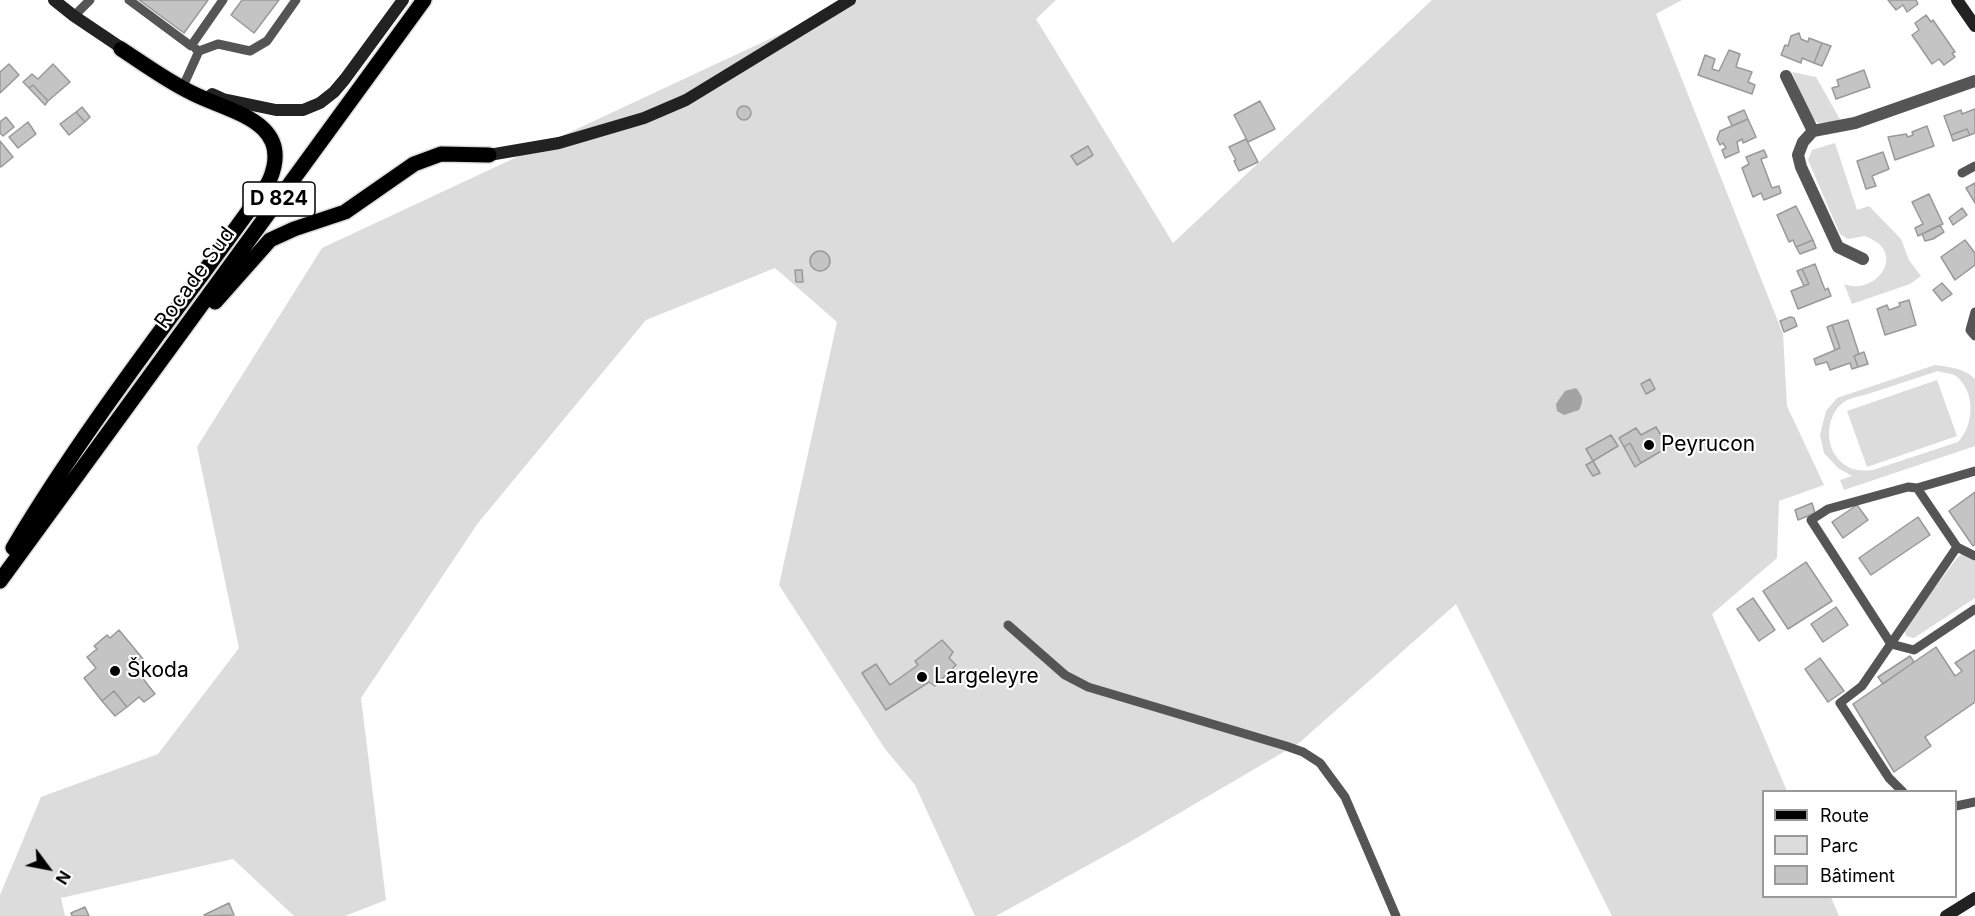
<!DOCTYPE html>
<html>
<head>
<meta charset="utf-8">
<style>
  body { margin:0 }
  #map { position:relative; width:1975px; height:916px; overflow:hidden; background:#fff; font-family:Inter,sans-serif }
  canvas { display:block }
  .legend { position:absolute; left:1762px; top:790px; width:195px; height:108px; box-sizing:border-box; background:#fff; border:2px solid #999; margin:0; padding:8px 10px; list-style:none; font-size:18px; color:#000 }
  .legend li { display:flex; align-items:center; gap:12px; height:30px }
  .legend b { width:30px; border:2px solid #999 }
  .north { position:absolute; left:18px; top:838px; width:60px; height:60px; -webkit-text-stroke:4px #fff; paint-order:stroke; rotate:122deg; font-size:16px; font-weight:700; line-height:24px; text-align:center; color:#000 }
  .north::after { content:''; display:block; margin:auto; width:21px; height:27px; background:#000; clip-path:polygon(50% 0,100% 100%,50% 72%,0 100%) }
</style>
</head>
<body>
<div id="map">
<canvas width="1975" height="916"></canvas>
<ul class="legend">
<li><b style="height:8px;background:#000"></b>Route</li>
<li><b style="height:16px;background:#dcdcdc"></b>Parc</li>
<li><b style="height:16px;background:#c4c4c4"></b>Bâtiment</li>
</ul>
<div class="north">N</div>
</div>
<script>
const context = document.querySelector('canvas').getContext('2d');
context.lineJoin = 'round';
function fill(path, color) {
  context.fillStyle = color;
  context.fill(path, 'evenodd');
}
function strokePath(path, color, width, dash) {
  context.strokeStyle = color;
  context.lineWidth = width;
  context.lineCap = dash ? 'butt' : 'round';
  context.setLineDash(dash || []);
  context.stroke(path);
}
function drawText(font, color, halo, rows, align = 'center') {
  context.font = font + ' Inter,sans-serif';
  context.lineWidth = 4.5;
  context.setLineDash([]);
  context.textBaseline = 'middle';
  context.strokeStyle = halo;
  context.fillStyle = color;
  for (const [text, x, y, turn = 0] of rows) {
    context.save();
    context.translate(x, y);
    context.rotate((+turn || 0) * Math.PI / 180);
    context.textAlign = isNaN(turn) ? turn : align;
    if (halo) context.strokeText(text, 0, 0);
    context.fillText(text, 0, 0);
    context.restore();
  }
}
const green = new Path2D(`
  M853,0H1056L1036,19L1173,243L1432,0H1682L1656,14L1783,334L1787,406L1824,485L1779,501L1777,558L1712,614L1787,791L1764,792V896L1831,897L1839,916H1612L1456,604L1299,743L1128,843L996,916H975L915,785L885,749L779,585L837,322L775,268L646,320L478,523L361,698L386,900L345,916H294L233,859L61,898L65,916H0V895L41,797L158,754L239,648L197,447L322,248Z
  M1792,72L1816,77L1841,121L1818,123L1810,116Z
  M1835,143L1857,210L1869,206L1901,239L1909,260L1921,276L1910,284L1852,304L1844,284C1872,295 1901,262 1878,243C1874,240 1869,238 1865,236L1848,239L1840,234L1808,160L1812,150Z
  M1935,365C1950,367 1964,368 1975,379V446L1844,490L1840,480L1852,476L1838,468L1824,453L1820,435L1826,411L1837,398ZM1938,371C1944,373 1951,373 1956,376C1975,391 1975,424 1958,442L1873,470C1858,472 1845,469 1836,456C1824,440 1828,413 1844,402C1851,397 1863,396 1871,393C1893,386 1916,378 1938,371Z
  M1937,380L1957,436L1867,467L1847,411Z
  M1963,553L1975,561V598L1914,638L1906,636L1904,629L1957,558Z`);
const water = new Path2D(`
  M1576,388C1583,397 1584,400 1579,410L1564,415L1557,411L1556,404L1565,391Z`);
const building = new Path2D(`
  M139,0H208L184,33Z
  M242,0H279L254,33L231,15Z
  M1888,0H1916L1918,4L1907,12L1903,5L1896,10Z
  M1926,15L1931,22L1933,20L1955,52L1952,53L1955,57L1944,65L1939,59L1932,64L1912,35L1919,30L1915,23Z
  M1799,33L1801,39L1808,42L1809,38L1822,43L1814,63L1802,58L1801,63L1781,55L1785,45L1788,46L1791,36Z
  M1822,43L1831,46L1822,66L1814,63Z
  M1729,50L1740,54L1736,67L1752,72L1748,82L1755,85L1752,94L1698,75L1705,55L1715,59L1712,69L1719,71Z
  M9,64L19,75L0,93V72Z
  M53,64L70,82L48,101L33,85L29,88L23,82L32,74L38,79Z
  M1864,70L1870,87L1836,99L1832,88L1839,86L1837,80Z
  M33,85L48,101L45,105L29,88Z
  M1260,101L1275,129L1248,142L1234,115Z
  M737 113a7 7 0 1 1 14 0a7 7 0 1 1-14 0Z
  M82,107L90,117L85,122L76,112Z
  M1975,109V133L1970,135L1967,129L1951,135L1944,116L1961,110L1962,114Z
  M1744,110L1748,119L1732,126L1728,117Z
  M76,112L85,122L69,135L60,124Z
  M6,117L14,127L3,136L0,133V122Z
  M1748,119L1756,137L1743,143L1742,139L1737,142L1739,152L1725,158L1722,150L1726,148L1723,143L1720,145L1717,139L1720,131Z
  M28,122L36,134L18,148L9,137Z
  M1927,126L1934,146L1895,160L1888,137L1906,134L1908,137L1913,135L1912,132Z
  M1967,129L1970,135L1953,141L1951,135Z
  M1246,139L1258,162L1239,171L1234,161L1236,160L1229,147Z
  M0,141L13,157L1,167L0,166Z
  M1088,146L1093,155L1077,165L1071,156Z
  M1764,150L1767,157L1761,159L1770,183L1772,188L1779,186L1781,193L1764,200L1761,193L1753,197L1742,168L1749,164L1746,157Z
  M1883,152L1889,169L1872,176L1876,186L1866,189L1857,161Z
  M1975,183V203L1966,188Z
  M1929,194L1943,224L1918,236L1915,228L1923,224L1912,202Z
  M1796,206L1813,240L1796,247L1793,240L1789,242L1777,215Z
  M1962,208L1967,215L1953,225L1949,218Z
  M1940,225L1944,232L1933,239L1925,241L1922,234Z
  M1813,240L1816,248L1800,254L1796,247Z
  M1965,240L1975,253V265L1955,280L1941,257Z
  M810 261a10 10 0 1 1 20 0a10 10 0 1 1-20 0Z
  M1815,264L1825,290L1828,288L1831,296L1798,309L1791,291L1809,284L1802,269Z
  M1802,269L1809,284L1804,286L1797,271Z
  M795,270H802L803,282H796Z
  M1942,283L1952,294L1942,301L1933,290Z
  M1909,300L1916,325L1885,335L1877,309L1887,305L1889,310L1900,306L1899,303Z
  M1790,317L1794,318L1797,326L1784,332L1780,321Z
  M1848,320L1859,354L1854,356L1858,367L1852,369L1850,363L1830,370L1827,362L1816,365L1814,359L1840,348L1832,325Z
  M1832,325L1840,348L1835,350L1827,327Z
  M1864,352L1868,364L1858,367L1854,356Z
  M1650,379L1655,389L1646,394L1641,384Z
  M1656,427L1668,447L1641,463L1630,443L1624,447L1619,438L1636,428L1641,435Z
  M1611,435L1618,446L1593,461L1586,449Z
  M1630,443L1641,463L1635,467L1624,447Z
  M1593,461L1600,473L1593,476L1586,465Z
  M1975,492V544L1973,546L1949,511Z
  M1812,503L1815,513L1798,520L1795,510Z
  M1857,505L1868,520L1843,538L1832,522Z
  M1918,517L1930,535L1871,575L1859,558Z
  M1806,562L1832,601L1788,629L1763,591Z
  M1753,598L1775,630L1759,641L1737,609Z
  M1836,607L1848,625L1823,642L1811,624Z
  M119,630L143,659L134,667L155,694L144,702L139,697L127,707L114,691L102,701L84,678L96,668L87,657L97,649L94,646L107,635L110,638Z
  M942,640L953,652L949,658L956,665L935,686L929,682L886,710L862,673L876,664L890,685L918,665L915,661Z
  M1936,647L1955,676L1962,671L1955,663L1975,650V702L1925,737L1931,746L1894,772L1853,704Z
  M1910,656L1914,662L1883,684L1878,677Z
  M1820,658L1844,691L1828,702L1805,669Z
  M114,691L127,707L115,716L102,701Z
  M229,903L234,915L205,916L204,915Z
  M85,907L89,916H72L71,913Z`);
const lane = new Path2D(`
  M129,0L191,46L223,0
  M74,16L90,0
  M199,51L218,44L250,51L267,41L296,0
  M185,82L199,51L196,49
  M1962,173L1975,166
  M1975,312L1970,330L1975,336
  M1975,471L1917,488L1957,547L1975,556
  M1917,488L1908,487L1828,509L1811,520L1891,644L1914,650L1975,609
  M1008,625L1065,675L1088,687L1286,746L1303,752L1320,763L1345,797L1396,916
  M1903,792L1889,778L1840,703L1862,686L1957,547
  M1956,806L1975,802`);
const street = new Path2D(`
  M1786,76L1813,131
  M1863,259L1838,247L1801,167L1798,155L1803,142L1813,131L1855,123L1975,81`);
const secondary = new Path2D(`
  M54,0L74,16L129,53
  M1957,0L1975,26
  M212,94L223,99L276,110H303L320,103L334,92L345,79L403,0
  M489,155L559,143L644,118L686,100L850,0
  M1946,916L1975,898`);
const primary = new Path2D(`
  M215,302L270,240L294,229L345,212L414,164L441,154L489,155
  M13,548C85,427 173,316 255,202C260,195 267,187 270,179C294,121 229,112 192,93C167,81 144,64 121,49
  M0,581L424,0`);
const markers = [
  [1649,445,6,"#000"],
  [115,671,6,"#000"],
  [922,677,6,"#000"]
];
const shields = [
  [279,199,72]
];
const shieldNames = [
  ["D 824",279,199]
];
const streetNames = [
  ["Rocade Sud",195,278,-54]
];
const poiNames = [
  ["Peyrucon",1661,445],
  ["Škoda",127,671],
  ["Largeleyre",934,677]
];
fill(green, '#dcdcdc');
fill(water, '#a3a3a3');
fill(building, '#c4c4c4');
strokePath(building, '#999', 1.5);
strokePath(primary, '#dbdbdb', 18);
strokePath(lane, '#555', 9);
strokePath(street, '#555', 12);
strokePath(secondary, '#222', 12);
strokePath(primary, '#000', 15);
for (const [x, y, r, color] of markers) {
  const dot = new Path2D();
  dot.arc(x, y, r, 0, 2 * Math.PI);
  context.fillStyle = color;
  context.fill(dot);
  strokePath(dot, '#fff', 2);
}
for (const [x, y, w] of shields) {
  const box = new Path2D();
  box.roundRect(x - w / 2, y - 17, w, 34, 4.5);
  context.fillStyle = '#fff';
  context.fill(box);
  strokePath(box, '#000', 1.5);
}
drawText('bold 20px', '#000', null, shieldNames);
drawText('21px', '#000', '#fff', streetNames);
drawText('21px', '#000', '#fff', poiNames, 'left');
</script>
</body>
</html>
